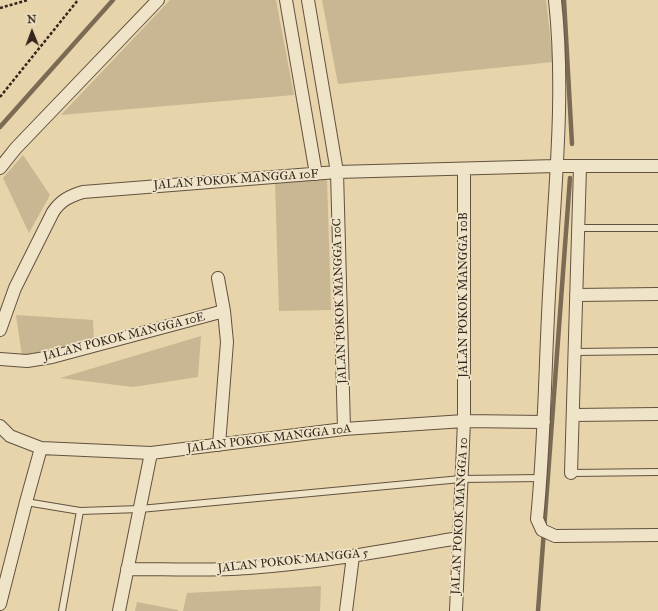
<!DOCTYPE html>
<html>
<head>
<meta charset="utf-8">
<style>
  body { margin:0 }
  #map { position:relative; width:658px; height:611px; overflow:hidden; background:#e7d4aa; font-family:"IM FELL Great Primer",serif }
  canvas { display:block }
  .north { position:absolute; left:12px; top:12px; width:40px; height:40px; -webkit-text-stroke:3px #efe3c8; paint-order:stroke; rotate:359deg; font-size:11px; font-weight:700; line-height:16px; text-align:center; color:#35261d }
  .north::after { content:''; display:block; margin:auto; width:14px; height:18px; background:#35261d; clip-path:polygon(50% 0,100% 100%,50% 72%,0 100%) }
</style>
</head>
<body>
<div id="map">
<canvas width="658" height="611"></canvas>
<div class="north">N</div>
</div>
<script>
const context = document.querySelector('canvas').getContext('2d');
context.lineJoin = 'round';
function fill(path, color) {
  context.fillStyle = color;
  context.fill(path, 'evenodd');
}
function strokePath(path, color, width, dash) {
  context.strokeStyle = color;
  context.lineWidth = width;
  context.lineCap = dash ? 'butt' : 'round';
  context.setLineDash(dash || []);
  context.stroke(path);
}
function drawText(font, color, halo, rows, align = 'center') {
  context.font = font + ' "IM FELL Great Primer",serif';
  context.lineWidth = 3.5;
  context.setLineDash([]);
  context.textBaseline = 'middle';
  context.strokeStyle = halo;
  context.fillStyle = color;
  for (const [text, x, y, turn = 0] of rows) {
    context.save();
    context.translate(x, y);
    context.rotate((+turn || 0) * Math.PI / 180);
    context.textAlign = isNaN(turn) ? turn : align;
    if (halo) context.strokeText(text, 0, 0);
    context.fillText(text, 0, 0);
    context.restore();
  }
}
const green = new Path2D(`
  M170,0H276L294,95L61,115Z
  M322,0H546L553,62L338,84Z
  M23,155L50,195L29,233L3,178Z
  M327,179L331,310L279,311L275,181Z
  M16,315L93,320L94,341L56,357L22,356Z
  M201,336L198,377L133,387L60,378Z
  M321,586L320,611H183L187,593Z
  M137,602L178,610V611H135Z`);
const stream = new Path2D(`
  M564,0L572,144
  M0,127L113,0
  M538,611L570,178`);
const path = new Path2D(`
  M0,8L28,0
  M0,97L78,0`);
const service = new Path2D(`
  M578,228H658
  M575,352L658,351
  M571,473L658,472
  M26,502L80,511L140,509L461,479L541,478
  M62,611L80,511`);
const minor = new Path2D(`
  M286,0L316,174
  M308,0L337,172L344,429
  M555,0C565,92 555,186 550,277C545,358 545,438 537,519L542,530L555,536L658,535
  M0,168L16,148L158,0
  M218,278L224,311L227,342L219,445
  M576,295L658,294
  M0,330L15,288L53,212C61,200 70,196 83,192L337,172L556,166H658
  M0,359L27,361L52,357L224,311
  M573,415L658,414
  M0,426L10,436L41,448L151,453L344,429L464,421L544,422
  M571,473L580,167
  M127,569C168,569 209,571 249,568C319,563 389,550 458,538
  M0,604L26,502L41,448
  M119,611L151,453
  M346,611L353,556
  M456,611L464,421V170`);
const streetNames = [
  ["JALAN POKOK MANGGA 10F",236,180,-4],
  ["JALAN POKOK MANGGA 10B",464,295,-90],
  ["JALAN POKOK MANGGA 10C",340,301,-92],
  ["JALAN POKOK MANGGA 10E",124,337,-14],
  ["JALAN POKOK MANGGA 10A",269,439,-7],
  ["JALAN POKOK MANGGA 10",460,516,-87],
  ["JALAN POKOK MANGGA 5",293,561,-6]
];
fill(green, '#c9b692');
strokePath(stream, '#7b6b55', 4.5);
strokePath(service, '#625240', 8);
strokePath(minor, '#625240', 14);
strokePath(path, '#35261d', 2.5, [3, 2]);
strokePath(service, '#efe3c8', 6);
strokePath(minor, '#efe3c8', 12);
drawText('12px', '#35261d', '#efe3c8', streetNames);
</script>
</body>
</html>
